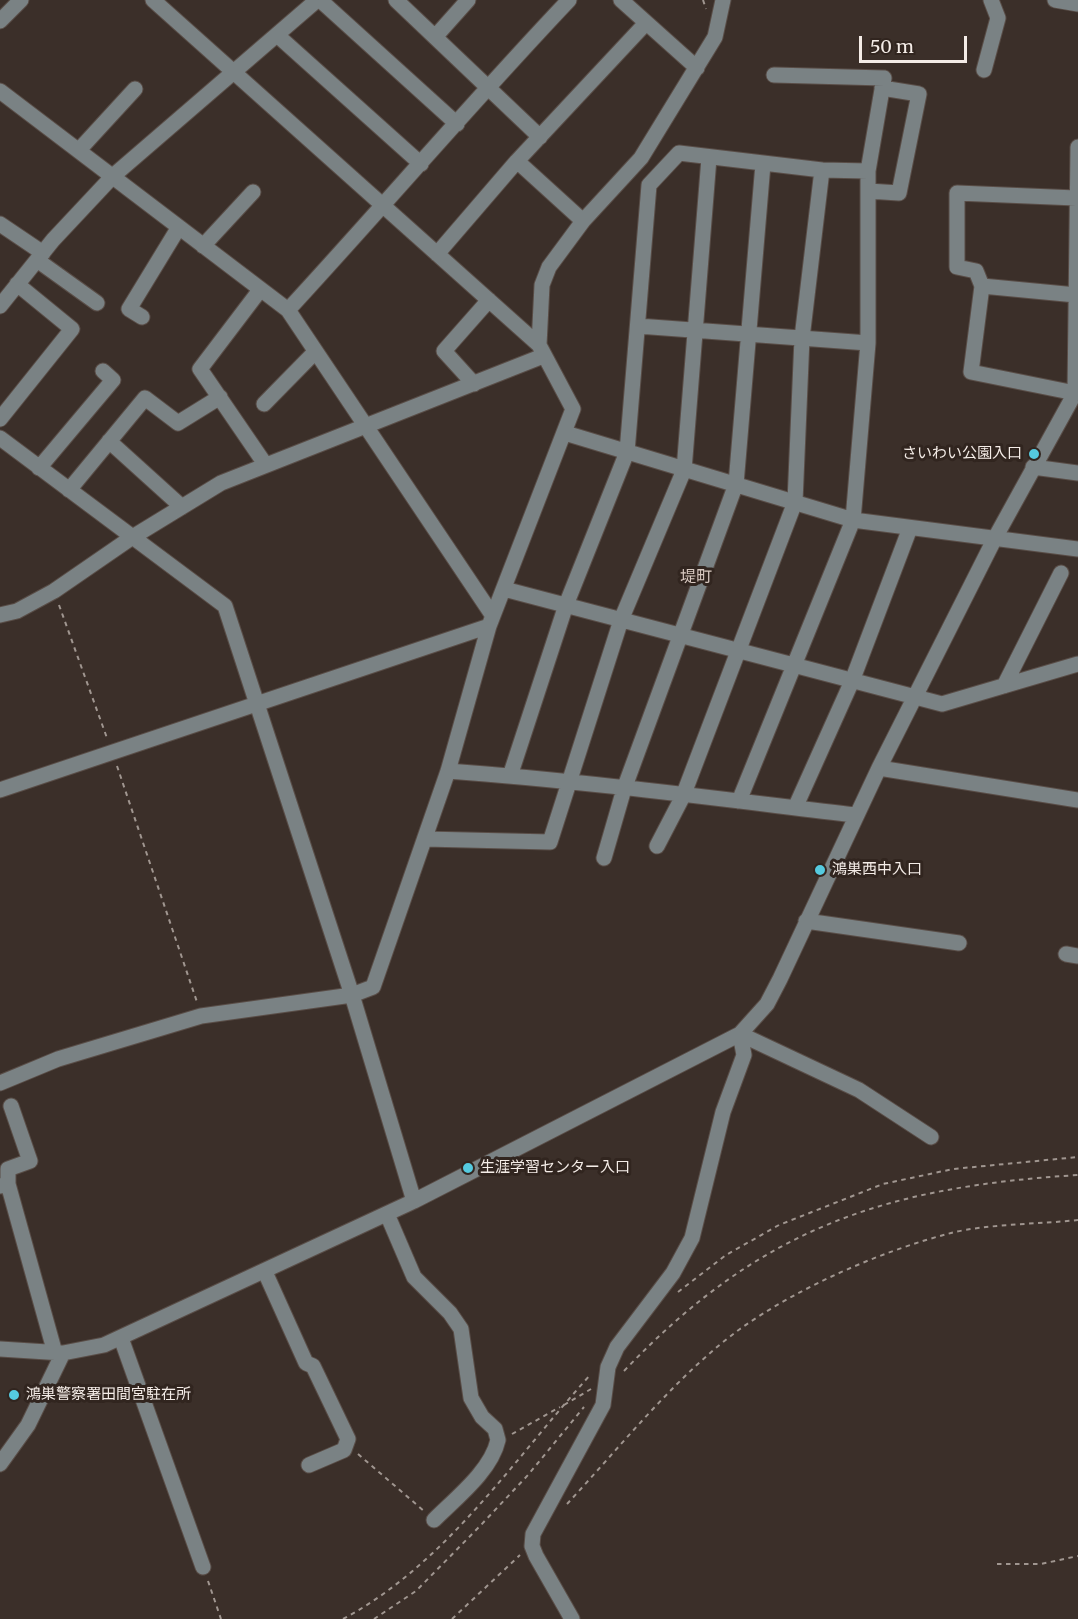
<!DOCTYPE html>
<html>
<head>
<meta charset="utf-8">
<style>
  body { margin:0 }
  #map { position:relative; width:1078px; height:1619px; overflow:hidden; background:#3b2f29; font-family:Merriweather,serif }
  canvas { display:block }
  .scale { position:absolute; left:859px; top:36px; width:108px; height:27px; box-sizing:border-box; border:3px solid #f4ece7; border-top:0; padding-left:8px; font-size:18px; line-height:21px; white-space:nowrap; color:#f4ece7; -webkit-text-stroke:4px #31251f; paint-order:stroke }
</style>
</head>
<body>
<div id="map">
<canvas width="1078" height="1619"></canvas>
<div class="scale">50 m</div>
</div>
<script>
const context = document.querySelector('canvas').getContext('2d');
context.lineJoin = 'round';
function strokePath(path, color, width, dash) {
  context.strokeStyle = color;
  context.lineWidth = width;
  context.lineCap = dash ? 'butt' : 'round';
  context.setLineDash(dash || []);
  context.stroke(path);
}
function drawText(font, color, halo, rows, align = 'center') {
  context.font = font + ' Merriweather,"Noto Sans JP",serif';
  context.lineWidth = 6;
  context.setLineDash([]);
  context.textBaseline = 'middle';
  context.strokeStyle = halo;
  context.fillStyle = color;
  for (const [text, x, y, turn = 0] of rows) {
    context.save();
    context.translate(x, y);
    context.rotate((+turn || 0) * Math.PI / 180);
    context.textAlign = isNaN(turn) ? turn : align;
    if (halo) context.strokeText(text, 0, 0);
    context.fillText(text, 0, 0);
    context.restore();
  }
}
const path = new Path2D(`
  M703,0L706,9
  M59,605L107,738
  M117,766L197,1002
  M678,1292L726,1255L779,1225L883,1184L953,1169L1078,1157
  M624,1371C760,1228 884,1187 1078,1175
  M564,1405L591,1389
  M512,1434L560,1407
  M358,1454L424,1511
  M567,1504C620,1447 678,1374 740,1329C799,1287 881,1251 951,1233C986,1224 1041,1224 1078,1220
  M997,1564H1041L1078,1556
  M208,1581L221,1619
  M343,1619C446,1564 514,1459 591,1374
  M374,1619L416,1591L480,1526L528,1475L584,1407
  M452,1619L520,1555`);
const minor = new Path2D(`
  M320,0L457,124
  M396,0L540,137
  M621,0L697,68
  M1055,0L1078,4
  M0,21L21,0
  M277,35L421,164
  M435,37L468,0
  M984,70L998,18L991,0
  M0,91L288,310L493,616
  M79,150L135,89
  M517,161L583,221
  M868,191L899,193L919,94L882,88
  M0,224L43,253
  M203,246L253,192
  M437,254L517,161L646,23
  M37,260L97,303
  M982,286L1076,295
  M260,290L200,369L265,464
  M0,306L53,240L113,176L317,0
  M288,310C383,207 473,101 569,0
  M142,317L129,309L179,227
  M638,326L868,343
  M539,345L542,285L549,267L583,221L641,158L715,37L723,0
  M474,384L444,351L489,300
  M1075,393L971,372L982,286L976,271L957,267V193L1076,198
  M264,404L315,352
  M0,419L72,329L17,284
  M565,433L853,520L1078,549
  M0,438L225,606L352,995L414,1201
  M109,441L182,507
  M1033,467L1078,473
  M39,468L113,380L103,371
  M69,490L145,398L178,423L220,397
  M504,589L942,704L1078,664
  M0,615L17,611L54,591L131,538L221,483L543,356
  M1004,686L1061,573
  M879,768L1078,800
  M448,771C584,781 720,799 855,815
  M510,776L566,605L627,452L649,185L679,153L822,170L868,171
  M0,790L489,626
  M739,801L853,520L868,343V171L884,78L774,75
  M795,808L852,681L910,528
  M425,839L550,842L621,620L684,470L709,158
  M657,846L683,796L795,502L802,338L822,170
  M604,858L624,789L736,484L763,164
  M806,921L959,943
  M1066,954L1078,956
  M740,1034L859,1090L931,1137
  M0,1083L58,1059L201,1016L352,995L373,987L448,771L489,626L573,409L539,345L153,0
  M8,1184L55,1353
  M0,1186L8,1184V1169L30,1161L11,1106
  M387,1214L414,1277L450,1313L461,1329L471,1398L482,1417L495,1429L498,1440C491,1471 456,1498 434,1520
  M265,1272L306,1363L313,1366L348,1439L344,1450L309,1465
  M121,1338L203,1567
  M0,1349L63,1353L104,1345L414,1201L740,1034L767,1004L780,979L879,768L995,538L1075,393L1078,147
  M0,1464L28,1425L63,1353
  M572,1619L536,1556L532,1546L533,1534L603,1405L608,1367L617,1347L673,1273L692,1238L723,1112L744,1055L740,1034`);
const markers = [
  [1034,454,6,"#55cadf"],
  [820,870,6,"#55cadf"],
  [468,1168,6,"#55cadf"],
  [14,1395,6,"#55cadf"]
];
const poiNames = [
  ["さいわい公園入口",1022,454,"right"],
  ["鴻巣西中入口",832,870],
  ["生涯学習センター入口",480,1168],
  ["鴻巣警察署田間宮駐在所",26,1395]
];
const neighbourhoodNames = [
  ["堤町",696,577]
];
strokePath(minor, '#594d47', 17);
strokePath(path, '#a09690', 2, [4.5, 4.5]);
strokePath(minor, '#7a8284', 15);
for (const [x, y, r, color] of markers) {
  const dot = new Path2D();
  dot.arc(x, y, r, 0, 2 * Math.PI);
  context.fillStyle = color;
  context.fill(dot);
  strokePath(dot, '#31251f', 2);
}
drawText('15px', '#f4ece7', '#31251f', poiNames, 'left');
drawText('16px', '#d8c9c1', '#31251f', neighbourhoodNames);
</script>
</body>
</html>
